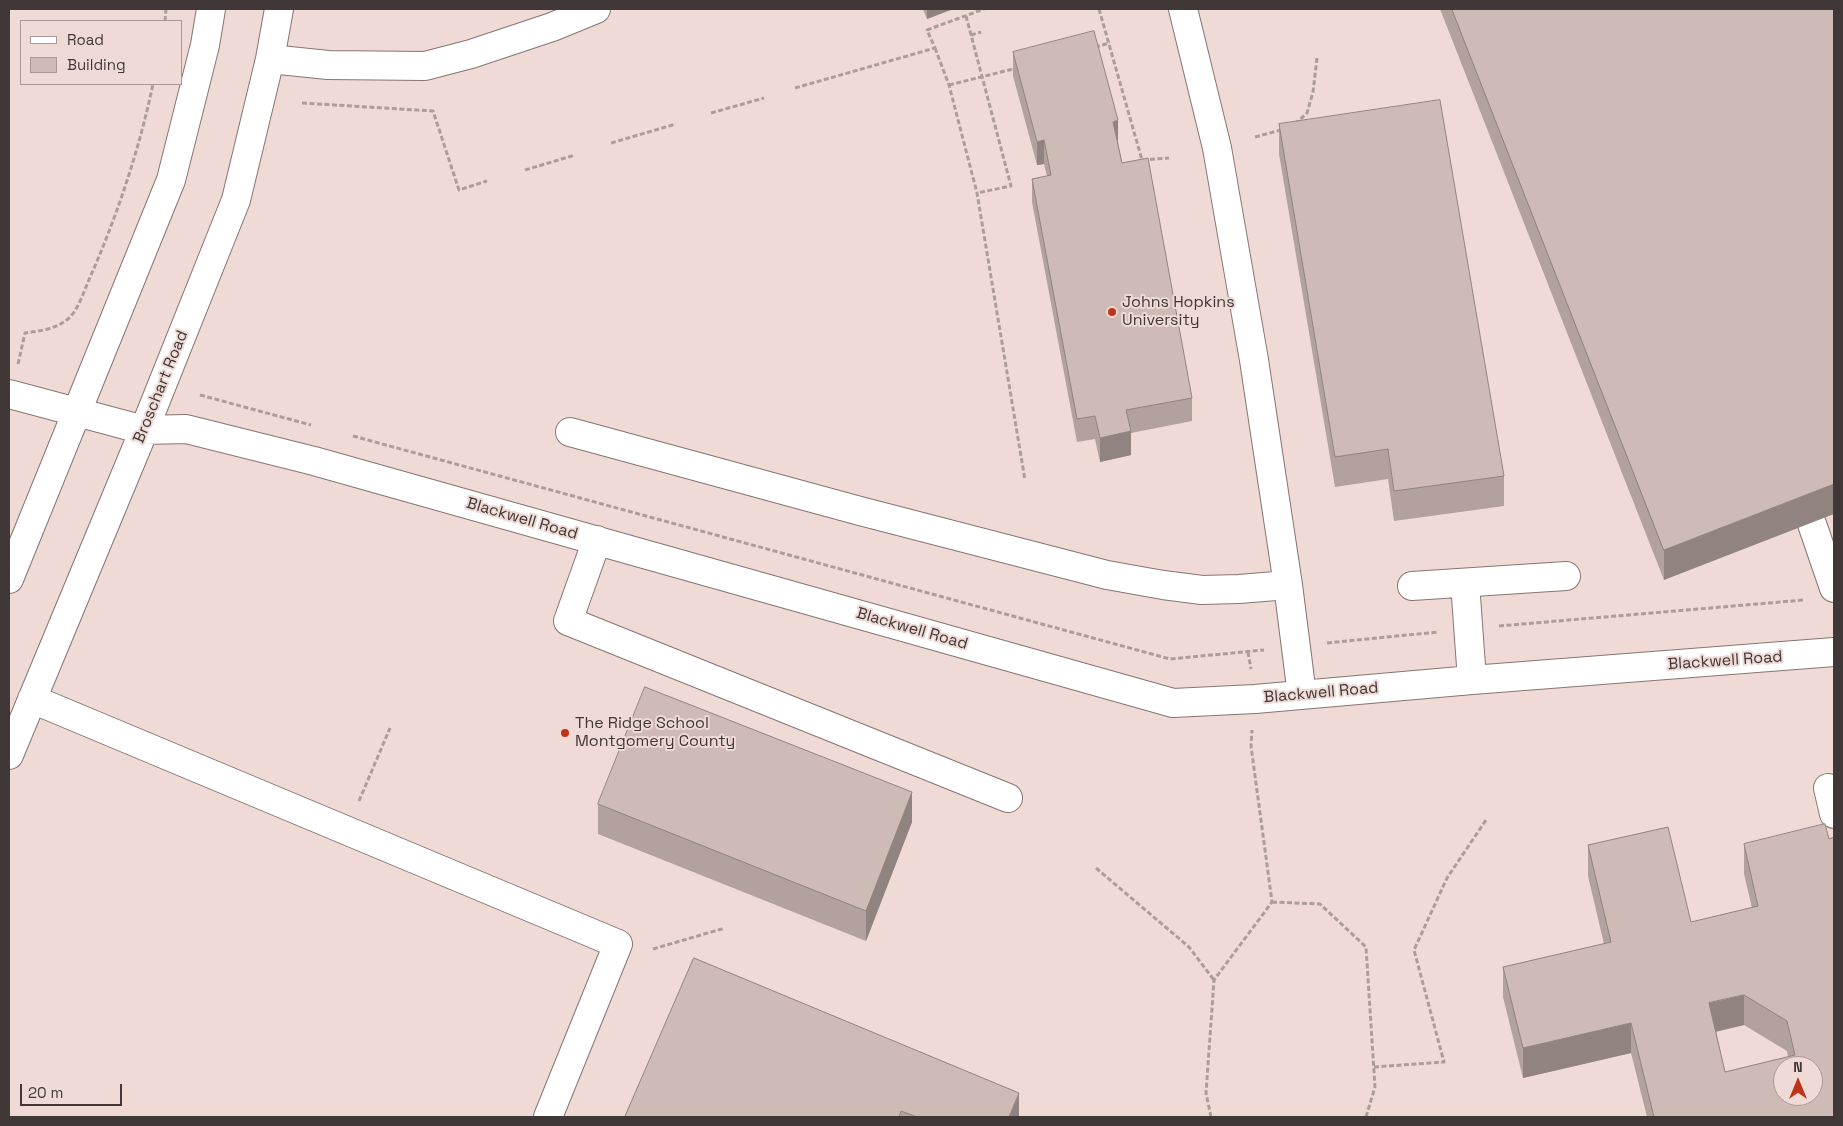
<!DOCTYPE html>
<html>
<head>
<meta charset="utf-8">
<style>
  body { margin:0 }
  #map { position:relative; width:1843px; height:1126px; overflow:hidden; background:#efdad6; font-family:"Space Grotesk",sans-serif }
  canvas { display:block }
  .frame { position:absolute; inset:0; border:10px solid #403836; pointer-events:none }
  .legend { position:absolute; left:20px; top:20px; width:162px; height:65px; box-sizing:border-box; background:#efdad6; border:1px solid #a99996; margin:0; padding:6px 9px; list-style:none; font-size:15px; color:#403836 }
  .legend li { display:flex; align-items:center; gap:10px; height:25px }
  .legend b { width:25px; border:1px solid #a99996 }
  .north { position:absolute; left:1773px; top:1056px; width:50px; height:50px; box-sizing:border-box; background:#efdad6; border:1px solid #a99996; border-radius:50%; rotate:0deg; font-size:14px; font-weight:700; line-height:20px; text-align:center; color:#403836 }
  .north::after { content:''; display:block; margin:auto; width:18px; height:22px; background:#bf3419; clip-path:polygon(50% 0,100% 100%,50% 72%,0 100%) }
  .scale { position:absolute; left:20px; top:1084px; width:102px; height:22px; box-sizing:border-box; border:2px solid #403836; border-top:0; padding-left:6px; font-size:15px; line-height:18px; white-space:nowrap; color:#403836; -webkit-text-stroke:4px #efdad6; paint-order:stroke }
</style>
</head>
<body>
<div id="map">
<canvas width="1843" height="1126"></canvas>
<div class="frame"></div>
<ul class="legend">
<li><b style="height:6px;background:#fff"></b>Road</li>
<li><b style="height:14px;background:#cfbbb6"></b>Building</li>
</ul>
<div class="north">N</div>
<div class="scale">20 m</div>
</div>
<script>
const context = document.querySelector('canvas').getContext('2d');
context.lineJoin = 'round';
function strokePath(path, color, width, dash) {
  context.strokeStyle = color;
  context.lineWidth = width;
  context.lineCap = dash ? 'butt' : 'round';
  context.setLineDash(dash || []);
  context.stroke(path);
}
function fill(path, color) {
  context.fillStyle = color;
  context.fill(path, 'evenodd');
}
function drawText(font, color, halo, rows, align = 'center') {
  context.font = font + ' "Space Grotesk",sans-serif';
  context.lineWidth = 4;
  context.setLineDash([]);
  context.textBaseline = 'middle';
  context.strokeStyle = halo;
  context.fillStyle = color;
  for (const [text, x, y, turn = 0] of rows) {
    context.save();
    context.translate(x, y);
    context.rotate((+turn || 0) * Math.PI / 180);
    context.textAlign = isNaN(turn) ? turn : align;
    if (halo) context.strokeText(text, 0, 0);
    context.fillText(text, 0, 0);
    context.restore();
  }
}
const path = new Path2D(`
  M1099,9L1142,160L1169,158
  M966,16L1011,186L977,193
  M165,21L166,9
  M971,35L981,32
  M1095,47L1110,43
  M935,48L949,85L977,193L1025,480
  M949,85L1017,68
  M795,88L935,48L927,30L984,9
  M302,103L433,111L459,190L487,181
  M711,113L764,98
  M1295,124L1307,113L1313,92L1317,58
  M1255,137L1281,130
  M611,143L676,124
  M525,170L575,155
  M18,364L25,333C40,331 56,329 68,319C78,310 83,294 88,282C116,219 139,151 153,84
  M200,395L311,425
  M353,436L1170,659L1264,650
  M1499,626L1804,600
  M1327,643L1438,632
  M1248,652L1251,669
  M359,801L390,728
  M1096,868L1189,947L1214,980
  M1272,902L1320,904L1366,947L1375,1087L1366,1117
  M653,949L725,928
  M1374,1067L1444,1062L1414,950L1447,878L1486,820
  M1211,1117L1206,1093L1214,980L1272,902L1251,746L1252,730`);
const minor = new Path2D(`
  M1183,9L1217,148L1254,360L1288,585L1302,695
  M270,59L328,65L425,66L471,54L552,27L596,9
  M9,394L144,430L186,429L314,461L1173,703L1255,699L1472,680L1834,652
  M570,432L860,511L1107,575L1163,585L1202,590L1239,589L1288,585
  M1812,524L1834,588
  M597,540L568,621L1008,798
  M9,579L171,180L205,45L211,9
  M1465,583L1472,680
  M1412,586L1566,576
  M32,699L618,944L548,1117
  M9,755L144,430L236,200L270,59L279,9
  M1828,788L1834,814`);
const wall = new Path2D(`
  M923,9H953L927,19Z
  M1440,9H1834L1664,580Z
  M1013,52L1118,143L1122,163L1192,398V421L1131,433V455L1100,462L1095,439L1077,442L1032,202V179L1047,176L1044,164L1037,165L1013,76Z
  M1279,124L1504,476V506L1394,521L1388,479L1335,487L1279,154Z
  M598,804L912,822L866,941L598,834Z
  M1744,844L1834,1117H1647L1631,1053L1523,1078L1503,997V967L1604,944L1588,876V845L1691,922L1752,908L1744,874ZM1744,1025L1787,1051L1788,1057L1725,1072L1716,1032Z
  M694,958L1019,1117H625Z`);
const shadedWall = new Path2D(`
  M927,9H953L927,19Z
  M1118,120V144L1113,122Z
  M1044,140V164L1037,165V142Z
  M1131,431V455L1100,462V438Z
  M1834,484V514L1664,580V550Z
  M912,792V822L866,941V911Z
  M1744,995V1025L1709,1033V1003Z
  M1631,1023V1053L1523,1078V1048Z
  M1019,1093V1117H1009Z`);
const building = new Path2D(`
  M1452,9H1834V484L1664,550Z
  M1094,31L1118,120L1113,122L1122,163L1148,158L1192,398L1126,410L1131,431L1100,438L1095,416L1077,419L1032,179L1051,175L1044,140L1037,142L1013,52Z
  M1440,100L1504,476L1394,491L1388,449L1335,457L1279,124Z
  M645,687L912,792L866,911L598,804Z
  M1825,824L1829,839L1834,837V1117H1654L1631,1023L1523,1048L1503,967L1611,942L1588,845L1668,827L1691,922L1758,906L1744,844ZM1744,995L1787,1021L1795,1055L1725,1072L1709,1003ZM1783,1066H1813V1096H1783Z
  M694,958L1019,1093L1009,1117H917L901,1111L899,1117H625Z`);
const markers = [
  [1112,312,5,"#bf3419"],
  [565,733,5,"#bf3419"]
];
const poiNames = [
  ["Johns Hopkins",1122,303],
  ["University",1122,321],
  ["The Ridge School",575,724],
  ["Montgomery County",575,742]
];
const streetNames = [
  ["Broschart Road",161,387,-68],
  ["Blackwell Road",522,519,16],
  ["Blackwell Road",912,629,16],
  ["Blackwell Road",1725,661,-4],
  ["Blackwell Road",1321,693,-5]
];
strokePath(minor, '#877571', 30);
strokePath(path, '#ad9d99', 3, [5, 2.5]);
strokePath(minor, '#fff', 28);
fill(wall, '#b2a19d');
fill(shadedWall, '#91837f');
fill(building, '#cfbbb6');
strokePath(building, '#91837f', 1);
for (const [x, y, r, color] of markers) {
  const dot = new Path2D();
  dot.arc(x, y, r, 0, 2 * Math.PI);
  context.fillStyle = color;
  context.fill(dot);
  strokePath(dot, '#efdad6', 2);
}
drawText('16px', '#403836', '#efdad6', poiNames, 'left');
drawText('16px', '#403836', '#efdad6', streetNames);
</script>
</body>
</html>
